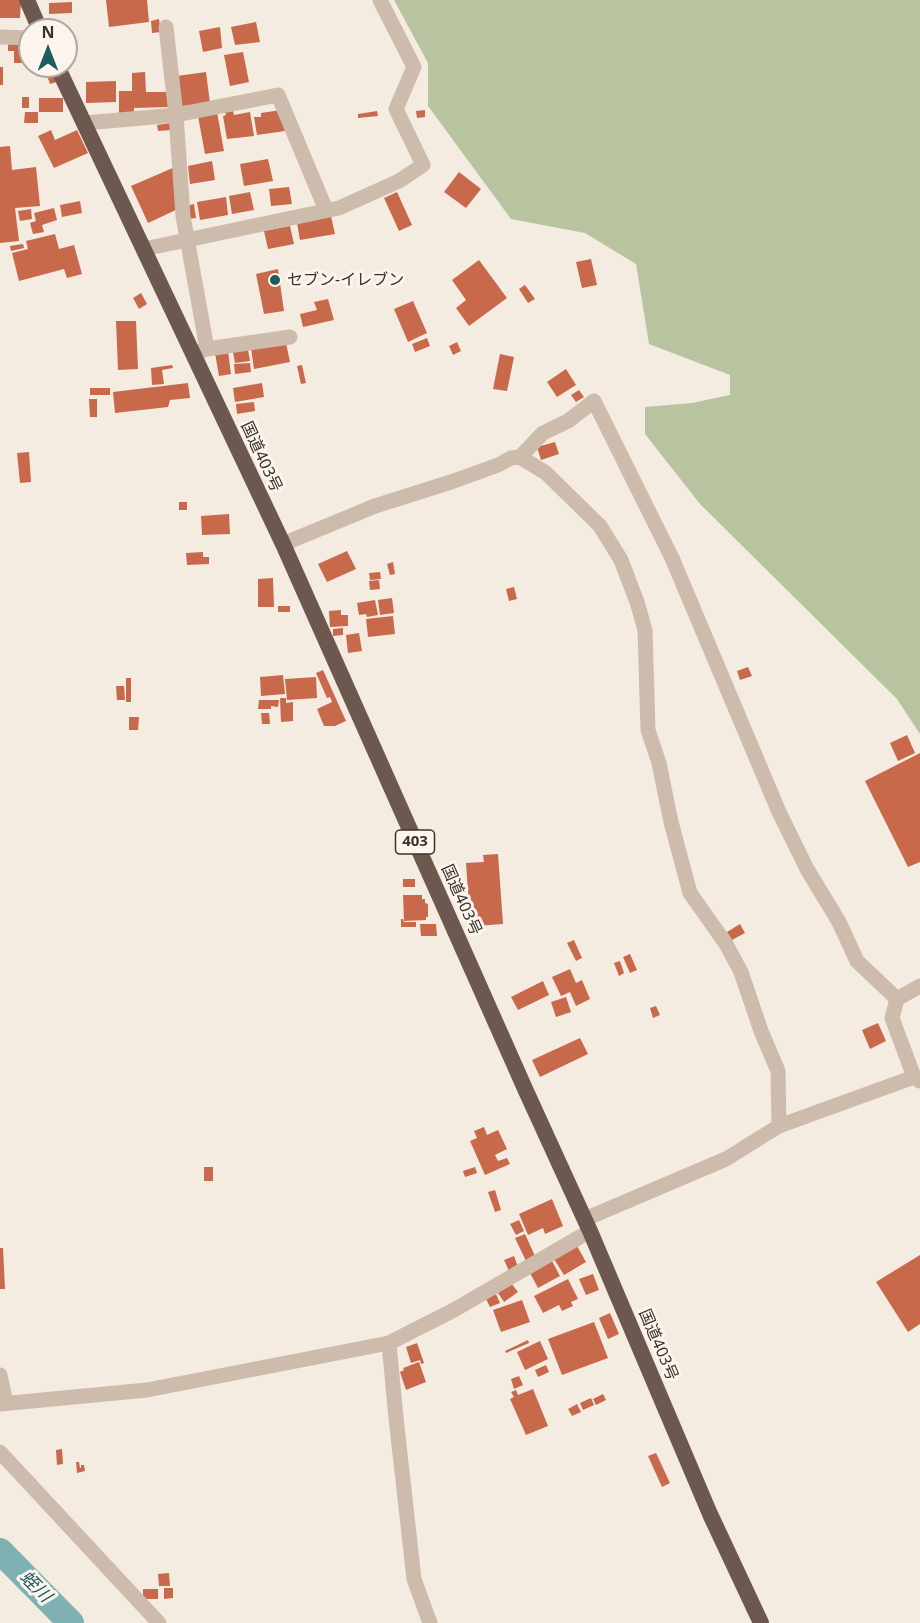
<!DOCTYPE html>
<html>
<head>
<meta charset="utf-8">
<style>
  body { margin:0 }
  #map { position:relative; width:920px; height:1623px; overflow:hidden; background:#f4ebe1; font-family:"Noto Sans",sans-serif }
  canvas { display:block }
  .north { position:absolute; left:18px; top:18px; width:60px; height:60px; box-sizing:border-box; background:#fbf5ee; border:2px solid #aea6a0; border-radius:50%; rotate:0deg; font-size:16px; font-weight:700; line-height:24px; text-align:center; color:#3b302b }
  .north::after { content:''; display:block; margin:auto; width:21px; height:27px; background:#1f5a5e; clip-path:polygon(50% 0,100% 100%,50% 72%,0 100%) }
</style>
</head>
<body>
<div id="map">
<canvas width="920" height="1623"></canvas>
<div class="north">N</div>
</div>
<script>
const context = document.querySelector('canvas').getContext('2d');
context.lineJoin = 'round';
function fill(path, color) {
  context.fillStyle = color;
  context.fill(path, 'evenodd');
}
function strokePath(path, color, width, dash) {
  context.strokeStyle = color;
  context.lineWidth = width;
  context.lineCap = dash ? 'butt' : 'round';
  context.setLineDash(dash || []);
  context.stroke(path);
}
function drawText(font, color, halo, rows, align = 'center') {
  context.font = font + ' "Noto Sans","Noto Sans JP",sans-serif';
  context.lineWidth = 6;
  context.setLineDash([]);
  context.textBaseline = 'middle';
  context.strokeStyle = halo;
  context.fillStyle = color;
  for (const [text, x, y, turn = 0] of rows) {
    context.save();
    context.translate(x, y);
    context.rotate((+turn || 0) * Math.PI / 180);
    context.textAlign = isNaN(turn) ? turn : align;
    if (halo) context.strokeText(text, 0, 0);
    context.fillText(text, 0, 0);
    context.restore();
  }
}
const green = new Path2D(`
  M394,0H920V734L897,699L700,504L645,434V407L692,403L730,395V375L649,344L636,264L585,233L511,219L428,106V63Z`);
const river = new Path2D(`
  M0,1551L71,1623`);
const building = new Path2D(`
  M0,0H21L20,18H0Z
  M106,0H147L149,22L109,27Z
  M72,2V13L49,14V3Z
  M159,19L161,32L152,33L151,21Z
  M256,22L260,42L235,45L231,27Z
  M220,27L222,48L203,52L199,31Z
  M66,33H72V42H66Z
  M8,42H23V46H30V63H14V51H8Z
  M243,52L249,82L230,86L224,55Z
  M50,66L57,82L50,84L44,67Z
  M0,67H3V85H0Z
  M145,72L146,92H169V107L134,108V113H119V91H132V73Z
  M206,72L210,103L181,106L177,76Z
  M116,81V102L86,103V82Z
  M22,97H29V108H22Z
  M39,98H63V112H39Z
  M281,110L285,131L257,135L254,117H261V113Z
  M425,110V117L417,118L416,111Z
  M233,111L234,115L250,112L254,136L227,139L223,116L226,115L225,112Z
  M377,111L378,116L358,118V114Z
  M25,112H38V123H24Z
  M217,112L224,151L205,154L198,116Z
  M171,123L172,130L158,131L157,125Z
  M51,130L55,140L77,130L88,153L54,168L38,136Z
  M10,146L12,170L36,167L40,206L15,208L19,241L0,243V147Z
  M268,159L273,181L244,186L240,164Z
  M212,161L215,180L190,184L188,166Z
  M175,167L178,209L148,223L131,186Z
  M459,172L481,189L466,208L444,192Z
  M289,187L292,204L271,206L269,189Z
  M250,192L254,210L232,214L229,196Z
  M397,192L412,225L399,231L384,198Z
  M226,197L228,215L200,220L197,202Z
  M80,201L82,213L62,217L60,205Z
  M194,204L196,218L188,219L186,206Z
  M54,208L57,220L42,225L44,232L33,234L30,223L36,221L34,213Z
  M31,209L32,219L20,221L18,211Z
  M331,216L335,234L300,240L297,223Z
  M290,226L294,244L268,249L264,231Z
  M55,234L59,249L74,245L82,274L67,278L64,269L19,281L12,253L28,249L26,241Z
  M23,244L24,248L11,251L10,246Z
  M591,259L597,285L582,288L576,262Z
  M479,260L507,298L469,326L456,308L466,300L452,280Z
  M278,269L284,311L264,314L256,274Z
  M525,285L535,299L528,303L519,289Z
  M141,293L147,304L139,309L133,298Z
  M328,299L334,320L303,327L300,314L317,310L314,302Z
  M413,301L427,333L408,342L394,309Z
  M116,321H136L138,369L118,370Z
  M427,338L430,346L415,352L412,344Z
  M457,342L461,351L453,355L449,346Z
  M286,343L290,362L254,369L251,348Z
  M248,350L250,361L235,363L233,352Z
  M228,351L231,374L219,376L215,353Z
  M500,354L514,357L507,391L493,389Z
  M250,363L251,372L235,374L234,364Z
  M172,365L173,368L162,370L164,384L152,385L151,368Z
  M302,365L306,383L301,384L297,366Z
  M566,369L576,385L557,397L547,382Z
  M188,383L190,398L170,400L168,407L115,413L113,392Z
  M262,383L264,397L235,402L233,388Z
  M90,388H110V395H90Z
  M579,390L584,397L576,402L571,395Z
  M89,399H97V417H90Z
  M254,402L255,411L237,414L236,404Z
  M555,442L559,454L541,460L537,447Z
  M29,452L31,482L20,483L17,453Z
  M179,502H187V510H179Z
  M229,514L230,534L202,535L201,516Z
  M347,551L356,569L327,582L318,564Z
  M203,552V557H209V564L187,565L186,553Z
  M393,562L395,574L390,575L387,564Z
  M380,572L381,579L370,580L369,573Z
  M273,578L274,607H258V579Z
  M379,580L380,589L370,590L369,581Z
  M514,587L517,599L509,601L506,589Z
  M392,598L394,613L380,615L378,600Z
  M375,600L378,615L367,617L366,614L359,615L357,603Z
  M278,606H290V612H278Z
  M341,610V615H348V626L330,627L329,611Z
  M393,616L395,634L368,637L366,619Z
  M343,628V635L333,636V629Z
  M359,633L362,651L348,653L346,635Z
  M748,667L752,676L740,680L737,671Z
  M323,670L346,721L335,726H324L317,709L332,702L330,697L327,698L316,673Z
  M283,675L285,694L261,696L260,677Z
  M316,677L317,698L287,700L285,679Z
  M126,678H131V702H126Z
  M116,686H124L125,700H117Z
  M280,698H286V703L293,702V721L281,722Z
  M259,700H279L278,707L271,706V709H258Z
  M261,713H269L270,724H262Z
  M129,717H139L138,730H129Z
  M907,735L915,753L898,761L890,743Z
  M920,753V862L908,867L865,781Z
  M498,854L503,924L475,926V918L470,919L466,863L484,862L483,855Z
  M403,879H415V887H403Z
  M403,895H422V899H425V903L428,904V917H426V920L404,921Z
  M401,919H403L404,922H416V927H401Z
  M420,924H436L437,936H421Z
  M740,924L745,933L732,940L727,932Z
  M574,940L582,958L576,961L567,943Z
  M630,954L637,970L630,973L623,957Z
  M620,961L624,973L619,976L614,963Z
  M570,969L576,983L582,980L590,999L576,1006L570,992L561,996L552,977Z
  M543,981L549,995L518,1010L511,997Z
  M566,997L571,1012L556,1017L551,1002Z
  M656,1006L660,1015L653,1018L650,1008Z
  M878,1023L886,1041L870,1049L862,1030Z
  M580,1038L588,1054L540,1077L532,1060Z
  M484,1127L487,1135L498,1130L507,1149L495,1155L498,1161L507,1158L510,1164L485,1175L470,1141L477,1138L474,1131Z
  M204,1167H213V1181H204Z
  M475,1167L477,1173L465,1177L463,1171Z
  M495,1190L501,1210L495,1212L488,1192Z
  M552,1199L563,1226L545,1234L543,1228L528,1235L519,1214Z
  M519,1220L524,1231L516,1235L510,1224Z
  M525,1234L535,1256L526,1261L515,1238Z
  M577,1246L586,1262L564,1275L554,1259Z
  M0,1248H3L5,1289H0Z
  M920,1255V1324L908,1332L876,1282Z
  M514,1256L518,1267L509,1271L504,1260Z
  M552,1261L560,1276L538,1288L530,1273Z
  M593,1274L599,1290L586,1295L579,1279Z
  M568,1279L578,1299L571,1302L573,1306L562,1311L559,1305L543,1313L534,1296Z
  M511,1283L518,1292L504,1302L498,1293Z
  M496,1294L500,1303L490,1307L486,1299Z
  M522,1300L530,1322L501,1332L493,1310Z
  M610,1313L619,1334L608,1339L599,1318Z
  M594,1322L608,1358L562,1375L548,1339Z
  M528,1340L529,1343L506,1353L505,1351Z
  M540,1341L548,1359L525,1370L517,1352Z
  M417,1343L424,1363L421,1364L420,1360L411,1363L406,1347Z
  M419,1362L426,1382L406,1390L400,1372L404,1370L403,1368Z
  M546,1365L549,1372L538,1377L535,1370Z
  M519,1376L523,1385L514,1389L511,1379Z
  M533,1389L548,1426L526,1435L510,1399L514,1397L511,1392L516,1390L518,1395Z
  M603,1394L606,1400L596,1405L593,1399Z
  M591,1398L594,1405L583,1410L580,1403Z
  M577,1404L581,1412L572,1416L568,1409Z
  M62,1449L63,1464L57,1465L56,1450Z
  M656,1453L670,1483L662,1487L648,1456Z
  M76,1462H79L80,1468H81V1465H84L85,1471L77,1473Z
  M169,1573L170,1586H159L158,1574Z
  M164,1588H173V1598L164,1599Z
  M143,1589H158V1599H143Z`);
const minor = new Path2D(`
  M166,27L176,115L183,216L207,349
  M0,37L30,38
  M85,123L176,115L278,95L326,210
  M144,249L339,208L399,181L423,165L396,109L414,67L380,0
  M198,352L207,349L290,337
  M520,457L546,473L600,526L621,560L637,602L645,630L648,730L659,763L671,822L690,893L726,944L741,972L761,1031L778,1071L779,1126
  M283,544L375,506L451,482L498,465L511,458L520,457L543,433L568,421L594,401L672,558L779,812L807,869L839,922L857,961L897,999L892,1018L914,1077L920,1081
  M897,999L920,986
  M585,1219L726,1159L779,1126L914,1077
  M389,1343L396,1418L414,1579L430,1623
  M0,1375L6,1403
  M0,1404L147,1390L389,1343L454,1310L590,1231
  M0,1452L159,1623`);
const trunk = new Path2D(`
  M27,0L40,30
  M57,66L283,544L526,1091L590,1231L710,1514L761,1623`);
const markers = [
  [275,280,6,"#1f5a5e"]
];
const shields = [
  [415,842,39]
];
const shieldNames = [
  ["403",415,842]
];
const poiNames = [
  ["セブン-イレブン",287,280]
];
const streetNames = [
  ["国道403号",261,457,65],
  ["国道403号",461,900,66],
  ["国道403号",658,1345,67]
];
const waterNames = [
  ["蛭川",35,1587,45]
];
fill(green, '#b8c4a0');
strokePath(river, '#7fb0b2', 26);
fill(building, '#c8694b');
strokePath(minor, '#cdbbac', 15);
strokePath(trunk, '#6c584f', 16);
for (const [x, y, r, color] of markers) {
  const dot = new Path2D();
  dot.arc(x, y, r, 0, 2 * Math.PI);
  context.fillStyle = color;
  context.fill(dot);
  strokePath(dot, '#fbf5ee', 2);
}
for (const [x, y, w] of shields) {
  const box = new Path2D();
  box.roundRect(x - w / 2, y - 12, w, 24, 4.5);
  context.fillStyle = '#fbf5ee';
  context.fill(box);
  strokePath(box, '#3b302b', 1.5);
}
drawText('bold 15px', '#3b302b', null, shieldNames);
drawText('16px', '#3b302b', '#fbf5ee', poiNames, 'left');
drawText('16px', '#3b302b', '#fbf5ee', streetNames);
drawText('italic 18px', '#1f5a5e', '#fbf5ee', waterNames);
</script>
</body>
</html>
